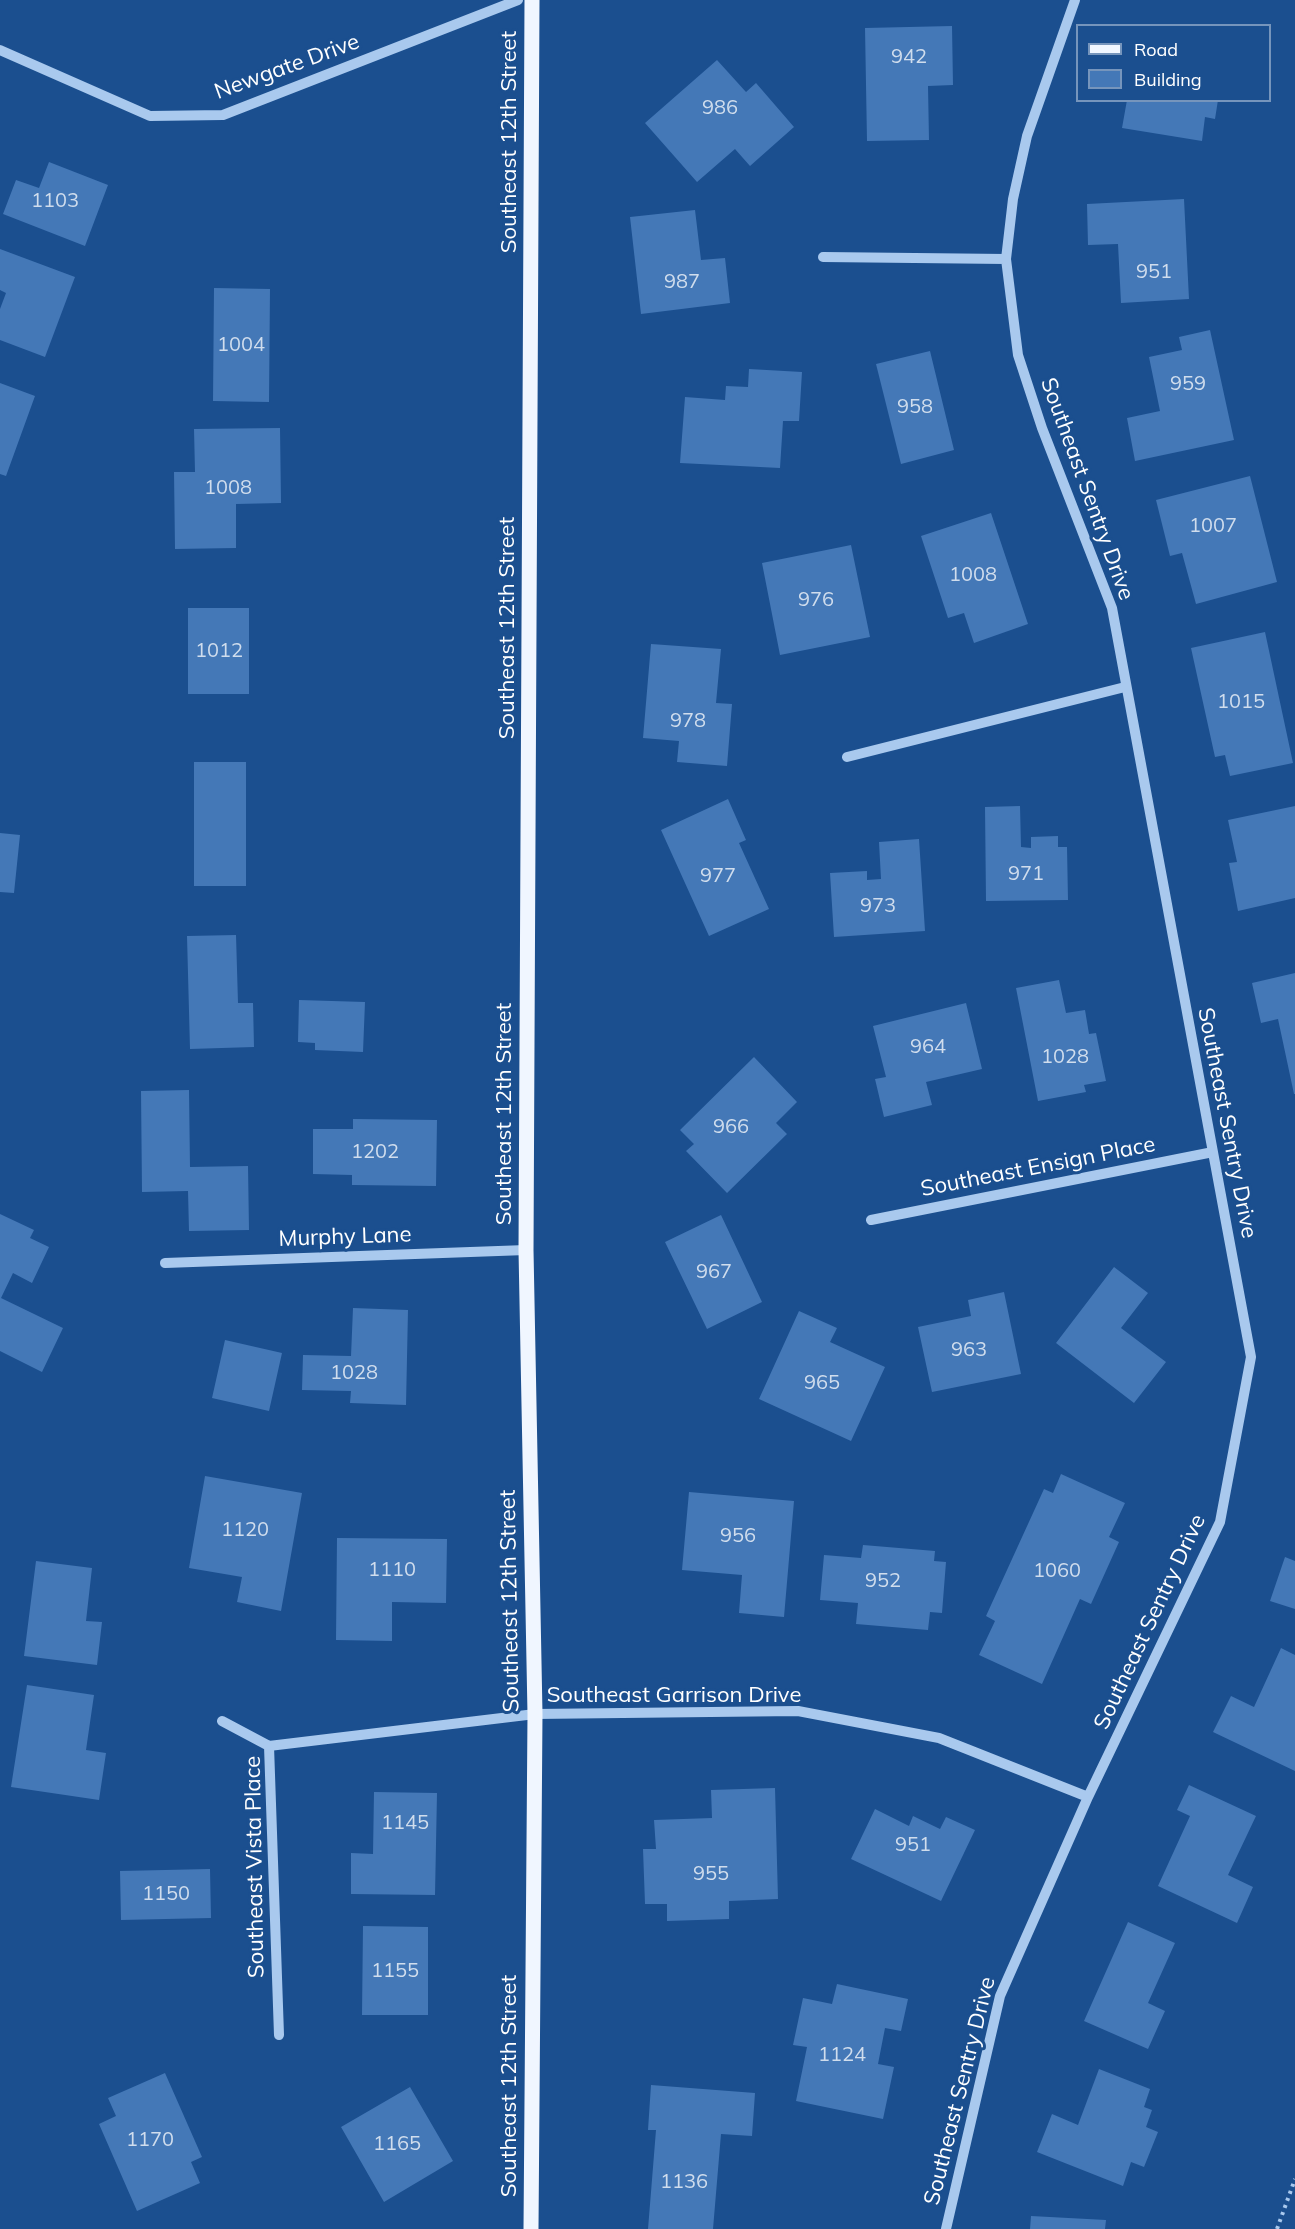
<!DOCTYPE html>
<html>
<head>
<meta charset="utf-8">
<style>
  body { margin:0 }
  #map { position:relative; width:1295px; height:2229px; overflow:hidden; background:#1b4f8f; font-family:Mulish,sans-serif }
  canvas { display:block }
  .legend { position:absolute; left:1076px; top:24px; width:195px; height:78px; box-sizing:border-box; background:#1b4f8f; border:2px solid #7695bc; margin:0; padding:8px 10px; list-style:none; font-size:18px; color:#fff }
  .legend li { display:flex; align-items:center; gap:12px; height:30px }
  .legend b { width:30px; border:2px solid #7695bc }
</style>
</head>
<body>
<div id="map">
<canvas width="1295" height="2229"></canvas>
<ul class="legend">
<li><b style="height:8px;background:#f0f6ff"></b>Road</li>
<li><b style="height:16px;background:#4478b7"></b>Building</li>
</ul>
</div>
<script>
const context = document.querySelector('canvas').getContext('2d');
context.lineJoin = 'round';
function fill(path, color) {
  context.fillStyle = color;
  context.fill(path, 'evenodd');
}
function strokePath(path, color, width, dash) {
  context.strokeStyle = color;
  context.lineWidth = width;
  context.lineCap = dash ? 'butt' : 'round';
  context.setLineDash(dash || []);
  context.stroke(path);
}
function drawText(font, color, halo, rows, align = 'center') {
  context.font = font + ' Mulish,sans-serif';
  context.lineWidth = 6;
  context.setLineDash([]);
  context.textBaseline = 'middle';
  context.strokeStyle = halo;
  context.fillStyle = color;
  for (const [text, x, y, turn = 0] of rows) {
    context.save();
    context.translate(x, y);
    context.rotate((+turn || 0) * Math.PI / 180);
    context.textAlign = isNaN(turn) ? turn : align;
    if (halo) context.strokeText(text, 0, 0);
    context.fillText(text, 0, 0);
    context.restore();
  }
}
const building = new Path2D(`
  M952,26L953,85L928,86L929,140L867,141L865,28Z
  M717,60L746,92L756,83L794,127L750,166L735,149L697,182L645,123Z
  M1127,100H1218L1215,119L1205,117L1202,141L1122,128Z
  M49,162L108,185L85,246L3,214L16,180L39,188Z
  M1184,199L1189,299L1121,303L1118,244L1088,245L1087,204Z
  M695,210L701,260L725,258L730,303L641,314L630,217Z
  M0,249L75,277L45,357L0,340V309L6,293L0,290Z
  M214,288L270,289L269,402L213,401Z
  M1210,330L1234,440L1135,461L1127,418L1160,411L1149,357L1182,350L1179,337Z
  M930,351L954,450L901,464L876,364Z
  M749,369L802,372L799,421H783L780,468L680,463L685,397L725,400L726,386L748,387Z
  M0,383L35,396L6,476L0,474Z
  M280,428L281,503L236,504V548L175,549L174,472H195L194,429Z
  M1250,476L1277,582L1196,604L1182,553L1170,556L1156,500Z
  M991,513L1028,624L974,643L964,613L948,618L921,536Z
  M851,545L870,637L780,655L762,563Z
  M188,608H249V694H188Z
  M1265,632L1293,763L1230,776L1225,755L1215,757L1191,648Z
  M651,644L721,649L716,703L732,704L727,766L677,762L679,741L643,738Z
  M194,762H246V886H194Z
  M728,799L746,840L739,843L769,909L709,936L661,830Z
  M1020,806L1021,847L1031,848V837L1058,836V847H1067L1068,900L986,901L985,807Z
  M1295,806V898L1238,911L1229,863L1237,862L1228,820Z
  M0,833L20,835L14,893L0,892Z
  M919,839L925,931L834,937L830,873L867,871V880L881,879L879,842Z
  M236,935L238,1003H253L254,1047L190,1049L187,936Z
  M1295,973V1094H1294L1278,1019L1261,1023L1252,983Z
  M1059,980L1066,1013L1085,1010L1089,1034L1096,1033L1106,1081L1084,1085L1086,1092L1038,1101L1016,988Z
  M299,1000L365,1002L363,1052L315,1050V1043L298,1042Z
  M966,1003L982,1069L926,1082L932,1105L884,1117L875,1079L886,1077L873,1026Z
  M754,1057L797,1102L776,1123L787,1134L727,1193L686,1151L694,1144L680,1130Z
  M189,1090L190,1167L248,1166L249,1230L189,1231L188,1191L142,1192L141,1091Z
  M353,1119L437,1120L436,1186L352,1185V1175L313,1174V1129H353Z
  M0,1214L34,1230L30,1238L49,1247L32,1283L13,1273L1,1298L63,1328L42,1372L0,1351Z
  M721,1215L762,1302L707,1329L665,1242Z
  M1114,1267L1148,1293L1121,1328L1166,1362L1134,1403L1056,1343Z
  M1004,1292L1021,1374L932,1392L918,1327L971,1316L968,1300Z
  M353,1308L408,1310L406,1405L350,1403L351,1391L302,1390L303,1355L351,1356Z
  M799,1311L837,1328L830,1342L885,1367L851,1441L759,1399Z
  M225,1340L282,1353L269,1411L212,1398Z
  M1061,1474L1125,1503L1109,1537L1119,1542L1091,1604L1080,1599L1042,1684L979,1655L995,1621L986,1616L1044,1489L1053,1493Z
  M205,1476L302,1493L281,1611L237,1602L242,1577L189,1568Z
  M689,1492L794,1501L784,1617L739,1613L742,1575L682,1570Z
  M337,1538L447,1539L446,1603L392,1602V1641L336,1640Z
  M863,1545L935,1551L934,1561L946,1562L942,1613L930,1612L928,1630L856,1624L858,1603L820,1600L824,1555L861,1558Z
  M1285,1557L1295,1561V1609L1270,1601Z
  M36,1561L92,1568L86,1621L102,1622L97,1665L24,1656Z
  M1281,1648L1295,1655V1771L1213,1732L1231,1696L1254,1707Z
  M27,1685L94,1695L86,1750L106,1753L99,1800L11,1787Z
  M1189,1785L1256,1816L1228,1875L1253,1887L1237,1923L1158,1886L1190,1816L1177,1810Z
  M775,1788L778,1899L729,1901V1919L667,1921V1904H645L643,1849H656L654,1820L712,1818L711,1790Z
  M374,1792L437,1793L435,1895L351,1894V1853L373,1854Z
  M875,1809L909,1826L913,1816L940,1829L946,1817L975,1830L941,1901L851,1859Z
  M210,1869L211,1918L121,1920L120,1871Z
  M1128,1922L1175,1943L1148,2003L1165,2011L1148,2049L1084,2021Z
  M363,1926L428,1927V2015H362Z
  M837,1984L908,1999L901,2031L885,2028L878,2064L894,2067L883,2119L796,2101L807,2047L793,2045L803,1998L832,2004Z
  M1099,2069L1150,2089L1144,2107L1152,2110L1146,2127L1158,2132L1144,2167L1131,2162L1123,2186L1037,2152L1052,2114L1078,2125Z
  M165,2073L202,2157L191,2162L200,2183L137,2211L99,2124L116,2116L108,2098Z
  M651,2085L755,2093L752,2136L721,2134L713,2229H648L656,2130H648Z
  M410,2087L453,2161L384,2202L341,2127Z
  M1031,2216L1106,2220L1105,2229H1030Z`);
const path = new Path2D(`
  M1277,2229L1295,2179`);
const minor = new Path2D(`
  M0,50L150,116L223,115L518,0
  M823,257L1006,259
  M847,757L1125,687
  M871,1220L1213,1152
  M165,1263L526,1250
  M222,1721L269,1746
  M279,2035L269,1746L535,1714L798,1711L939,1738L1088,1797
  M946,2229L1000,1996L1088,1797L1220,1522L1251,1357L1112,608L1042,428L1018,355L1006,259L1013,199L1027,136L1075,0`);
const major = new Path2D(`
  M531,2229L535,1714L526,1250L532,0`);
const numberNames = [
  ["942",909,57],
  ["986",720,108],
  ["1103",55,201],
  ["951",1154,272],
  ["987",682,282],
  ["1004",241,345],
  ["959",1188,384],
  ["958",915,407],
  ["1008",228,488],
  ["1007",1213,526],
  ["1008",973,575],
  ["976",816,600],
  ["1012",219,651],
  ["1015",1241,702],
  ["978",688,721],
  ["971",1026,874],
  ["977",718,876],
  ["973",878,906],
  ["964",928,1047],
  ["1028",1065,1057],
  ["966",731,1127],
  ["1202",375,1152],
  ["967",714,1272],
  ["963",969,1350],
  ["1028",354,1373],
  ["965",822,1383],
  ["1120",245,1530],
  ["956",738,1536],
  ["1110",392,1570],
  ["1060",1057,1571],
  ["952",883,1581],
  ["1145",405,1823],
  ["951",913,1845],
  ["955",711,1874],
  ["1150",166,1894],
  ["1155",395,1971],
  ["1124",842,2055],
  ["1170",150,2140],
  ["1165",397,2144],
  ["1136",684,2182]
];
const streetNames = [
  ["Newgate Drive",287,67,-20],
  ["Southeast 12th Street",509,142,-90],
  ["Southeast Sentry Drive",1087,489,70],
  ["Southeast 12th Street",507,628,-90],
  ["Southeast 12th Street",504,1114,-90],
  ["Southeast Sentry Drive",1227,1123,79],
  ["Southeast Ensign Place",1038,1167,-11],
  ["Murphy Lane",345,1237,-2],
  ["Southeast 12th Street",510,1601,-91],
  ["Southeast Sentry Drive",1150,1622,-65],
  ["Southeast Garrison Drive",674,1695],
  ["Southeast Vista Place",255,1867,-91],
  ["Southeast 12th Street",509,2086,-90],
  ["Southeast Sentry Drive",960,2091,-76]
];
fill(building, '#4478b7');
strokePath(path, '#a9c9ee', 4, [3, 4.5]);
strokePath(minor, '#a9c9ee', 10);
strokePath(major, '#f0f6ff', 15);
drawText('20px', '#d0dded', null, numberNames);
drawText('22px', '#fff', '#1b4f8f', streetNames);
</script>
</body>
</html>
